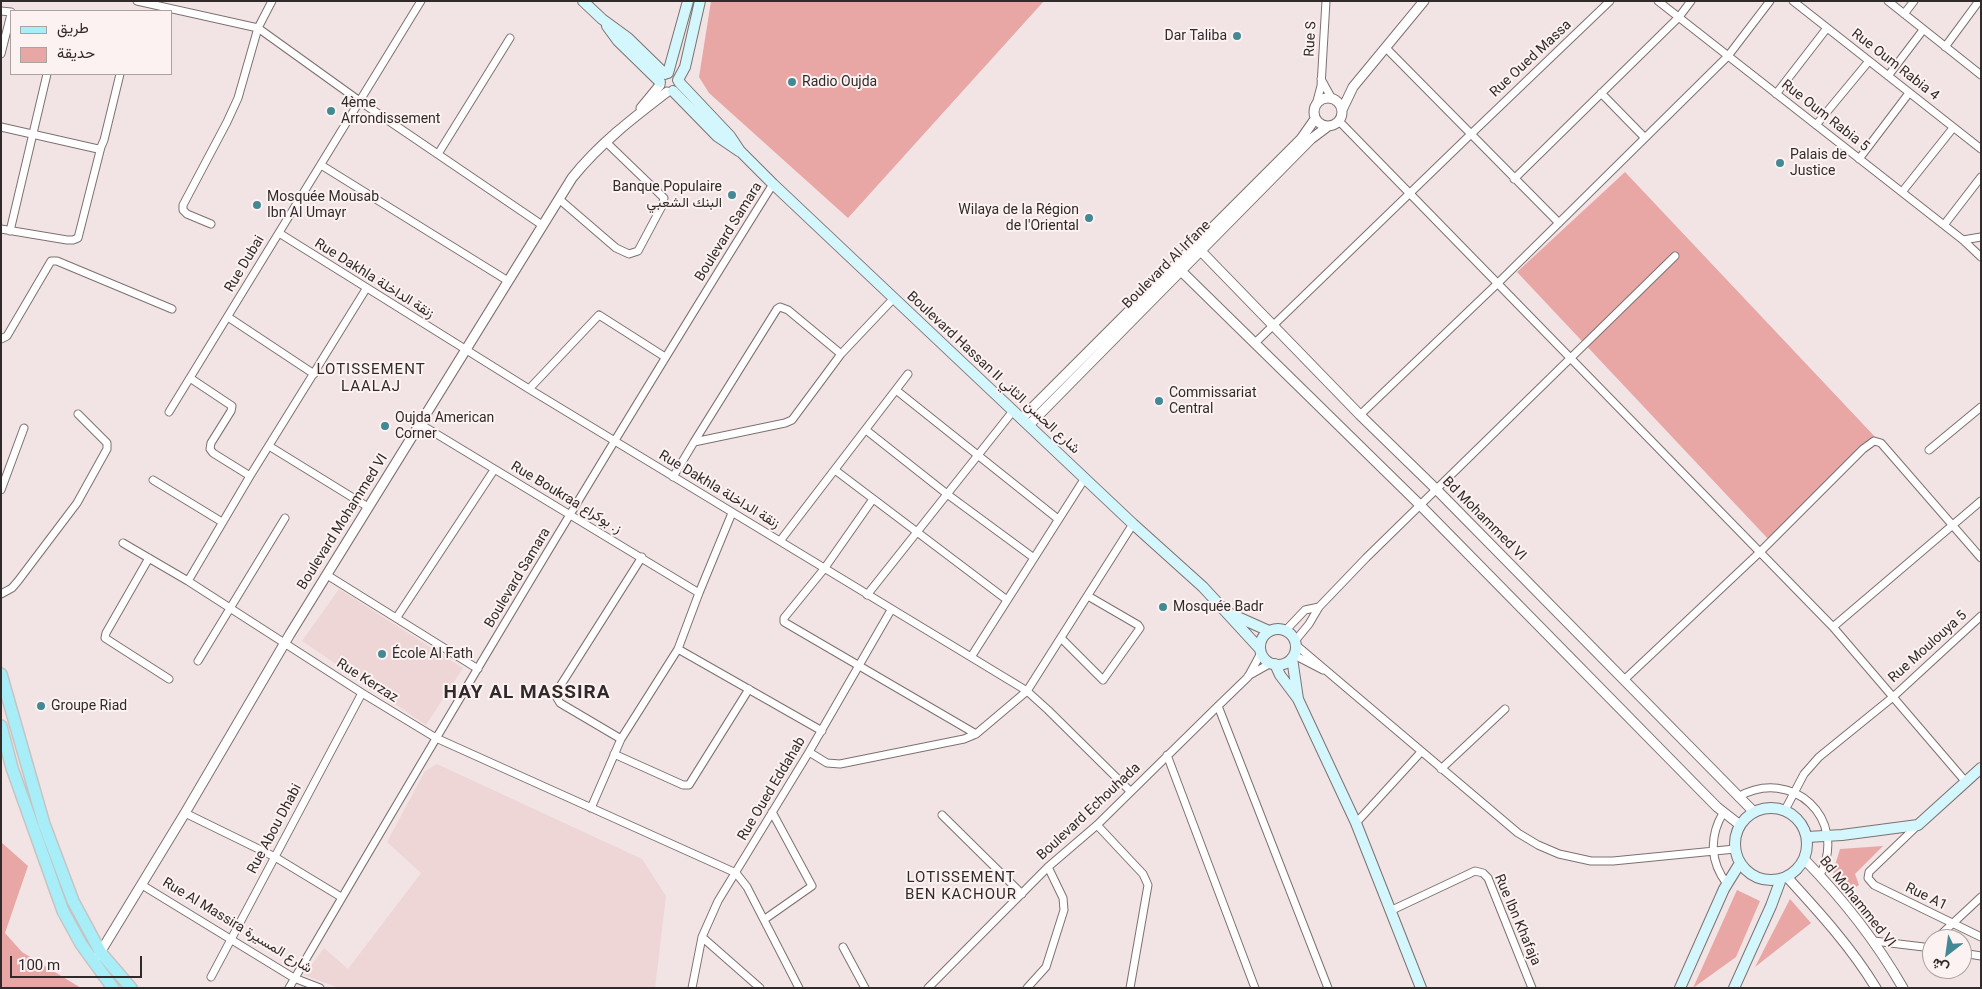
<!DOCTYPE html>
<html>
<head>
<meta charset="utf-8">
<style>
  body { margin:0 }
  #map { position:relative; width:1982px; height:989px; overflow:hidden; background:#f2e4e4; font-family:Roboto,Vazirmatn,sans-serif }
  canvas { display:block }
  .frame { position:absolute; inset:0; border:2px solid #302b2a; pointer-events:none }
  .legend { position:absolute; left:10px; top:10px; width:162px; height:65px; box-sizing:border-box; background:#fdf2f2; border:1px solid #aba2a2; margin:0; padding:6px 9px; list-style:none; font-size:15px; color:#302b2a }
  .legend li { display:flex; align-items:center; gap:10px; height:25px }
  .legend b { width:25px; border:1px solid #aba2a2 }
  .north { position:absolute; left:1922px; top:929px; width:50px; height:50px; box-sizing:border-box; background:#fdf2f2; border:1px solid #aba2a2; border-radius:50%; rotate:210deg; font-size:14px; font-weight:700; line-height:20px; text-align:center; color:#302b2a }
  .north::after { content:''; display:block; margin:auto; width:18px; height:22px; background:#438994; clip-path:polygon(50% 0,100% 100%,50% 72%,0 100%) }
  .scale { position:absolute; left:10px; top:956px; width:132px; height:22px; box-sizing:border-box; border:2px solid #302b2a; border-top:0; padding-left:6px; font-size:15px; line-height:18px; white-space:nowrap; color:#302b2a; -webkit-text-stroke:4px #fdf2f2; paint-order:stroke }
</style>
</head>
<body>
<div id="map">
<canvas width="1982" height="989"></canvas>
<div class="frame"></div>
<ul class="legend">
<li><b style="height:6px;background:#a7eef8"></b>طريق</li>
<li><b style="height:14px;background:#e8a7a4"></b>حديقة</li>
</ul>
<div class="north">ش</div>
<div class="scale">100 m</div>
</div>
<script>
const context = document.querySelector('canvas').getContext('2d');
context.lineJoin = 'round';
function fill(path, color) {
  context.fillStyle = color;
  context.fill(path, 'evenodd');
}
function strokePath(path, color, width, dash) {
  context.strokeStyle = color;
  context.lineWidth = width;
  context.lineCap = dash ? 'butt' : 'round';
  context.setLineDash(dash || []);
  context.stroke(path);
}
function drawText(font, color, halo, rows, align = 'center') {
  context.font = font + ' Roboto,Vazirmatn,sans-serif';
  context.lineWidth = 4;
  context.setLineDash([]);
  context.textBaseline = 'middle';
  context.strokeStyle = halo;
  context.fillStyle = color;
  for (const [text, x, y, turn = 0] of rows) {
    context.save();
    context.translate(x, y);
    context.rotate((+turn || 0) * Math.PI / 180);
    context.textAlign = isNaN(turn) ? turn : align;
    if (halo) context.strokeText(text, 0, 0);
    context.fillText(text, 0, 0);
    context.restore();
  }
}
const built = new Path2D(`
  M339,589L463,668L426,725L302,641Z
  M437,764L642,859L666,896L655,988H339L304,975L324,948L348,969L421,873L387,842L425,771Z`);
const green = new Path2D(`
  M711,1H1044L848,218L709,93L699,77Z
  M1625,172L1878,440L1770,541L1517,272Z
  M1,842L28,866L5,933L22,952L81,988H1Z
  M1883,846L1855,874L1859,885L1850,891L1833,872L1840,849Z
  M1737,890L1760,901L1736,957L1693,988Z
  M1790,899L1811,923L1755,967Z`);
const minor = new Path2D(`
  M137,1L258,28L361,102L542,225
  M1658,1L1963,240L1981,257
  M1793,1L1981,149
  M1888,1L1981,75
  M1,11L11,12
  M1904,14L1914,1
  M1945,47L1979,1
  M1386,48L1559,223
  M1,54L11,14
  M1888,76L1923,30
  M1321,79L1332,99
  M1601,93L1645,138
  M1776,94L1827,28
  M1316,105L1321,86L1326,1
  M1339,121L1833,627L1965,781
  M1816,125L1869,61
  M1,127L98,149L101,147L104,140L120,74
  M438,154L510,38
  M1859,159L1909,93
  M321,165L508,281
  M1514,179L1679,17L1691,1
  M1902,192L1953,128
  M559,199L616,248L629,254L638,251L662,206L664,198L606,142
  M211,224L187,214L183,210V205L227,122L238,98L258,28L272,1
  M1944,225L1981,177
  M1,229L67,240H73L78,238L101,147
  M10,231L47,74
  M279,233L529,389L1027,691L1048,710L1130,791
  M1963,240L1981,237
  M228,317L314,374
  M1,339L7,336L51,261H57L172,309
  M1255,343L1470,135L1610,1
  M190,378L232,406L231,411L211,443L210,449L213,453L250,476
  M529,389L599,315L665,357
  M896,390L1058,519
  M169,412L421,1
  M1360,415L1498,283L1728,56L1770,1
  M420,424L699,593
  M866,430L947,494L1034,558
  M694,442L777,309L780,307L788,310L841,354
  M269,446L368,507
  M1929,450L1981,407
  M835,470L1007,600
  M673,477L694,442L785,423L792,420L841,354L894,298
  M153,480L222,522
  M1,490L24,428
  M873,499L824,569L784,618V622L976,734
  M780,541L908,374
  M123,543L188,581L362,693L436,738L736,873L747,887L799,988
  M149,558L106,633L105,638L169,679
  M327,575L478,669
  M188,581L250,476L366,289
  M1,594L12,588L18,581L77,503L107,449V443L78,414
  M867,595L1013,411
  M397,617L494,470
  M1833,627L1981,501
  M1286,630L1305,610L1319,607
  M1062,639L1103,680L1140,628L1138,625L1088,596
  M1295,641L1309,624L1319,607L1366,558L1675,256
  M1296,645L1518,833L1538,845L1559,854L1591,861H1613L1735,849
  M678,649L822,731
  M1294,655L1323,670
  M971,657L1085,478
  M198,661L285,518
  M1248,676L1271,663
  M1624,680L1760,552L1863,449L1874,441L1881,443L1981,558
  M1218,706L1328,988
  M621,739L560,703L557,698V691L642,557
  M809,752L827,763L840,764L964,739L976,734L1027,691L1133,524
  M614,754L683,785H689L749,689
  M1167,755L1255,988
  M1441,769L1505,709
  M1738,797C1792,766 1849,819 1820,875
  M591,808L621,739L678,649L699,593L732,513
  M1785,810L1804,774L1819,757L1893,697L1981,616
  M185,813L275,857L341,897
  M1723,813C1709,837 1710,862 1727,884
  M942,815L1022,894
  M1356,823L1421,752
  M1097,825L1143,874L1148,885L1130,988
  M1918,825L1869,872L1868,878L1874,885L1981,937
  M142,885L294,978L320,988
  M1390,911L1475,871L1483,873L1488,878L1532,988
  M765,919L812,886L772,812
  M702,937L760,988
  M1936,939L1981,897
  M1874,941L1932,948
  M843,947L865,988
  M1962,953L1981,956
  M211,977L362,693
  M289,988C447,718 607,449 773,184
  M692,988L702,937L718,901L809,752L891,610
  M928,988L1048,867L1097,825L1218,706L1248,677L1261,653
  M1027,988L1046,967L1064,910L1063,898L1048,867`);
const tertiary = new Path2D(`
  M1314 112a14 14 0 1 1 28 0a14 14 0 1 1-28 0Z
  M641,108L660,85
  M1342,110L1353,87L1424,1
  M1195,245L1360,415L1436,489L1754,812
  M1175,265L1420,505L1717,807L1740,825
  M1022,418L1301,139L1315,119
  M1029,425L1311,139L1327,127
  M1804,859C1842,898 1876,941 1903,988
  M1787,877C1819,912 1851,947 1876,988
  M98,956L185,813L290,634L572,178C599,144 633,118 667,92`);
const secondary = new Path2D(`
  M583,1L602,19L628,38L665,74
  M607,26L618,41L660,82
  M668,73L688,1
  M678,80L685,67L700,1
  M679,82L730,136L740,151L773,184L1133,524L1203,587L1260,649
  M673,91L717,136L739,151
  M1231,614L1269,631
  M1260 647a18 18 0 1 1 36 0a18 18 0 1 1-36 0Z
  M1292,658L1298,699
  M1275,664L1280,675L1298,699L1356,823L1421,988
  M1735 844a36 36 0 1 1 72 0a36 36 0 1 1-72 0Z
  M1807,837L1842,835L1918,825L1981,768
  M1680,988L1724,889L1740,863
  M1734,988L1771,906L1781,879`);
const primary = new Path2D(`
  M1,674L44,824L73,901L101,953L131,988
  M1,726L12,768L63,911L81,944L113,988`);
const markers = [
  [1237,36,5,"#438994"],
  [792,82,5,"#438994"],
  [331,111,5,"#438994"],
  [1780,163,5,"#438994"],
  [732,195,5,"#438994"],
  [257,205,5,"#438994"],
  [1089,218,5,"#438994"],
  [1159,401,5,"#438994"],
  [385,426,5,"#438994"],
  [1163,607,5,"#438994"],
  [382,654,5,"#438994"],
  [41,706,5,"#438994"]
];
const poiNames = [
  ["Dar Taliba",1227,36,"right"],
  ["Radio Oujda",802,82],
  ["4ème",341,103],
  ["Arrondissement",341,119],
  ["Palais de",1790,155],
  ["Justice",1790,171],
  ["Banque Populaire",722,187,"right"],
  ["البنك الشعبي",722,203,"right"],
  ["Mosquée Mousab",267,197],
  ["Ibn Al Umayr",267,213],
  ["Wilaya de la Région",1079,210,"right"],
  ["de l'Oriental",1079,226,"right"],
  ["Commissariat",1169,393],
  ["Central",1169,409],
  ["Oujda American",395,418],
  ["Corner",395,434],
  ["Mosquée Badr",1173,607],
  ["École Al Fath",392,654],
  ["Groupe Riad",51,706]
];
const streetNames = [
  ["Rue S",1311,39,-87],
  ["Rue Oued Massa",1531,59,-43],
  ["Rue Oum Rabia 4",1895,65,38],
  ["Rue Oum Rabia 5",1825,116,38],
  ["Boulevard Samara",729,232,-58],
  ["Rue Dubai",245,264,-59],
  ["Boulevard Al Irfane",1167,265,-45],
  ["Rue Dakhla زنقة الداخلة",374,279,32],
  ["Boulevard Hassan II شارع الحسن الثاني",993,373,43],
  ["Rue Dakhla زنقة الداخلة",719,490,31],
  ["Rue Boukraa ز. بوكراع",566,498,31],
  ["Bd Mohammed VI",1484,519,45],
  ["Boulevard Mohammed VI",343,522,-58],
  ["Boulevard Samara",518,578,-59],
  ["Rue Moulouya 5",1928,647,-42],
  ["Rue Kerzaz",367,681,32],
  ["Rue Oued Eddahab",772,789,-59],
  ["Boulevard Echouhada",1089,812,-43],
  ["Rue Abou Dhabi",275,829,-62],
  ["Rue A1",1926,897,26],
  ["Bd Mohammed VI",1857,902,51],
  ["Rue Ibn Khafaja",1517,920,67],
  ["Rue Al Massira شارع المسيرة",237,926,31]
];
const neighbourhoodNames = [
  ["LOTISSEMENT",371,370],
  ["LAALAJ",371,387],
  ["LOTISSEMENT",961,878],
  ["BEN KACHOUR",961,895]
];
const districtNames = [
  ["HAY AL MASSIRA",527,693]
];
fill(built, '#edd6d5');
fill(green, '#e8a7a4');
strokePath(minor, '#7d7170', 9);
strokePath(tertiary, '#7d7170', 11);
strokePath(secondary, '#7d7170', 12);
strokePath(primary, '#c5c4c3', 14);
strokePath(minor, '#fff', 7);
strokePath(tertiary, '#fff', 9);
strokePath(secondary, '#d3f7fc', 10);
strokePath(primary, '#a7eef8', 11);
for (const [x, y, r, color] of markers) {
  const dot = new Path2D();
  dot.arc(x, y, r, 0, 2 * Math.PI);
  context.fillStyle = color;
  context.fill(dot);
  strokePath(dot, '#fdf2f2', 2);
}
drawText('14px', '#302b2a', '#fdf2f2', poiNames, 'left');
drawText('14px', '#302b2a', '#fdf2f2', streetNames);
context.letterSpacing = '1px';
drawText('15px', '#302b2a', '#fdf2f2', neighbourhoodNames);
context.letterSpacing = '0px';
context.letterSpacing = '1px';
drawText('bold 19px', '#302b2a', '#fdf2f2', districtNames);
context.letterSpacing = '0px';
</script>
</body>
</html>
